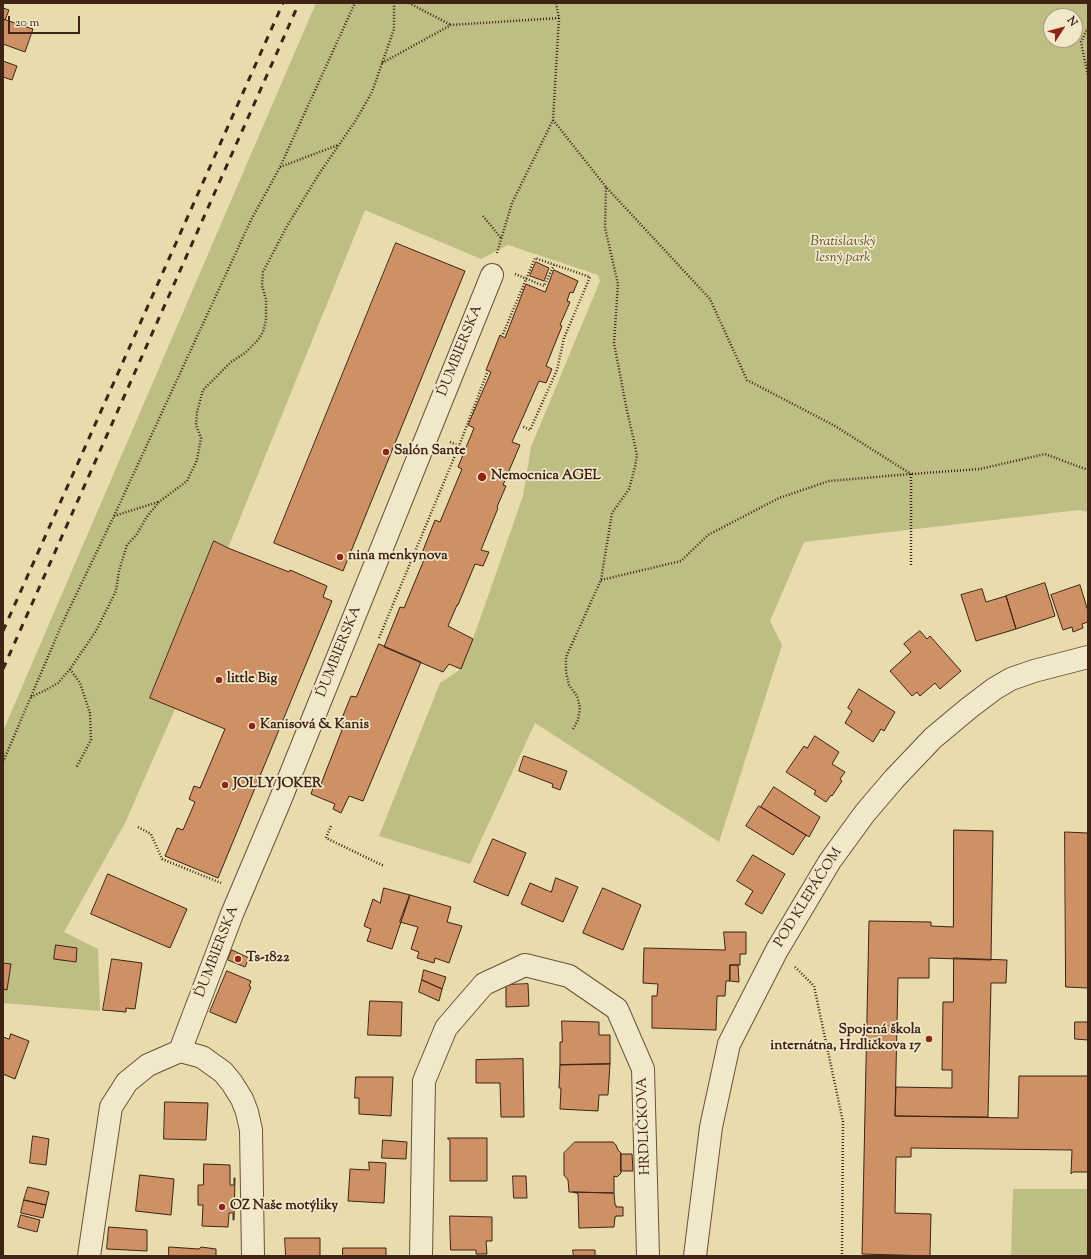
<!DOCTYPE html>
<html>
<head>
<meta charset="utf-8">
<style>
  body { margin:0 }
  #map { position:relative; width:1091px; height:1259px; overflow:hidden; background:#e8dbac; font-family:"Sorts Mill Goudy",serif }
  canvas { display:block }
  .frame { position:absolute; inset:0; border:4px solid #3f2315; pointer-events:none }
  .north { position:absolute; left:1043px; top:8px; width:40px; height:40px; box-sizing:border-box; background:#f0e8c9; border:1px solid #a99981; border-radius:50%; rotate:54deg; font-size:11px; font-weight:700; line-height:16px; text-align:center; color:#3f2315 }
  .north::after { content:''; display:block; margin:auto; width:14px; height:18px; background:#8f2418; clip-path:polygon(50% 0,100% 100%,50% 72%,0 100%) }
  .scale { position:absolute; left:8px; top:16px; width:72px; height:18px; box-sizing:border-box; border:2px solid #3f2315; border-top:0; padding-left:5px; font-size:12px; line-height:14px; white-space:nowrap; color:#3f2315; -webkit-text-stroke:3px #f0e8c9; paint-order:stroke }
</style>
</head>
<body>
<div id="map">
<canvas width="1091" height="1259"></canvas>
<div class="frame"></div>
<div class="north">N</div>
<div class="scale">20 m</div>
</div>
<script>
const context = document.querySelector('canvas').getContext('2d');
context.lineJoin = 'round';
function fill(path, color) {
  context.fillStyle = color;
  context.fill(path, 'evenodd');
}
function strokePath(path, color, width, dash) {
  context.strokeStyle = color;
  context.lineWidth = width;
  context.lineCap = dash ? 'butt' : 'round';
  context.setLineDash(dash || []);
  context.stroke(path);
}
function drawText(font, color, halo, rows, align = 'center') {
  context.font = font + ' "Sorts Mill Goudy",serif';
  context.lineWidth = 3.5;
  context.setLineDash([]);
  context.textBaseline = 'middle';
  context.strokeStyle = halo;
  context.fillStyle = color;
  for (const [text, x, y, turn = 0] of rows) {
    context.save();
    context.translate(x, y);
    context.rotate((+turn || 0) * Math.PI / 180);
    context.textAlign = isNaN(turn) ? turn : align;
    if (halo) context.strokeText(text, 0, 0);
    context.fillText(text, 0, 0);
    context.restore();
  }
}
const green = new Path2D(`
  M316,3H1088V512L1079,510L804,542L770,621L782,645L719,842L535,723L470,864L379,836L440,683L461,669L473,639L523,496L531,447L600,281L598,275L508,245L481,259L365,210L228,548L213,541L150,697L175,709L125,823L64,932L98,949L100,1011L3,1003V731ZM1051,16H1075V40H1051Z
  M1013,1189H1088V1256H1011Z`);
const building = new Path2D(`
  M3,8L9,10L5,20L3,19Z
  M3,19L33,29L25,52L3,44Z
  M3,61L17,66L12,80L3,77Z
  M396,243L465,271L343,571L274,543Z
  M536,262L549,268L544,281L530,276Z
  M554,270L578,281L573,293L570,292L567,301L570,302L560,325L562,326L546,366L552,369L546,383L539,381L512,442L520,445L503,485L506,486L497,507L498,508L481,550L489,552L483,566L475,564L458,605H457L448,626L473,639L461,669L449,664L443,672L384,647L400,607L404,608L426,555L422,553L435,520L440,522L462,469L458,467L474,428L468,425L491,372L486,370L500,335L505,338L526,284L545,292Z
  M214,541L228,548L289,572L290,570L327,586L323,597L332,601L218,878L165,856L177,828L183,830L195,802L189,799L194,786L200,788L225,729L150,698Z
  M1045,583L1055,616L1016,629L1006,596Z
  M1080,585L1088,611V622L1082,624L1083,628L1073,632L1072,627L1063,630L1051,595Z
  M982,589L986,602L1006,596L1016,629L976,641L961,595Z
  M920,631L927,639L930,636L961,671L940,689L935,683L920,696L917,692L912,696L890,671L911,652L904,644Z
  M379,644L421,662L363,801L349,796L341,813L333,809L335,804L311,794L315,782L321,784L342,730L338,728L351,696L356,697Z
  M859,689L895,712L884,731L881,729L873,742L845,723L852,711L848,708Z
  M815,736L839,752L832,764L845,772L840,779L842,781L832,796L831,795L826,802L814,794L816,791L786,772L804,746L807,748Z
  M524,756L567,771L560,790L552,787L553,784L519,771Z
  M774,787L820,817L809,837L761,807Z
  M759,806L806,835L793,855L746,826Z
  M954,830L993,831L991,960L929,958V978H898L895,1116L1018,1118L1019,1076H1088V1172H1073L1071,1174L1072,1150L911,1148V1157H896L895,1213L931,1214L930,1256L862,1254L869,921L931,922V926L953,927Z
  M1065,832L1088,833V988L1066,987Z
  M493,839L526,853L508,896L474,882Z
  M753,855L785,874L762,914L745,904L753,891L737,881Z
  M108,874L187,909L170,948L91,914Z
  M556,878L578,887L563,922L521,904L530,883L551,892Z
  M384,888L410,895L392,949L367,941L371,929L364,926L373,899L380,903Z
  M603,888L641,905L623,950L583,933Z
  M410,895L451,907L447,922L462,926L449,963L435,958L434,963L417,958L419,952L411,949L418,927L400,922Z
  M724,932H746V954H740V965H730V981H726L725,996H717L716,1030L652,1028V996H657L658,984L643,983L644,948L725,950Z
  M56,945L77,948L76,962L54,959Z
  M232,950L249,958L245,967L228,960Z
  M954,958L1007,960L1006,983H991L988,1117L895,1116L896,1087L952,1088V1070H942L943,1002H953Z
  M112,959L142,963L135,1009L126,1008V1012L103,1010Z
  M3,963L11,964L7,990L3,989Z
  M730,965H738L739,982L730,981Z
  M424,970L446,977L442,989L422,980Z
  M227,971L251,981L249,986L251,987L236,1023L210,1012Z
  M422,980L442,989L439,1001L419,992Z
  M528,984L529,1006L506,1007V985Z
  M370,1001L402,1002L401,1036L368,1035Z
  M562,1021L599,1022V1035H610V1064L560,1065V1042H562Z
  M1075,1022H1088V1040L1075,1039Z
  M11,1034L29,1041L15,1079L3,1074V1037L9,1039Z
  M523,1059L524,1117H501L500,1083H476V1060Z
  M610,1064L608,1095H599L598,1111L560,1109L561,1088H559L560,1065Z
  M356,1077H393L391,1116L359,1114V1098H355Z
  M165,1102L208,1103L206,1140L164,1139Z
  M33,1136L49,1139L46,1165L30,1163Z
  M448,1138H487V1181H450V1140L448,1139Z
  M383,1140L407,1142L406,1159L382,1158Z
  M575,1142H613L616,1145L618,1150L621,1153V1173L617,1177L614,1176V1193L569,1192L568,1180L564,1175V1153Z
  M621,1154H632L633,1171H621Z
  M369,1162L386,1163L384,1203L348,1201L350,1169L369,1170Z
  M204,1164L230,1165V1185H234V1178H235L234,1220H233V1213H229L228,1227L202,1226L203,1205H198V1185H203Z
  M140,1175L174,1179L171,1215L136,1211Z
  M513,1176H526L527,1198H514Z
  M28,1187L49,1192L46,1205L24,1200Z
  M573,1192L614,1193L615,1205H616V1207H623V1216H616V1217H615L614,1227L579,1228L578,1194Z
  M24,1200L46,1205L43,1218L21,1213Z
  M21,1215L40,1220L37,1232L18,1227Z
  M450,1216L492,1217V1241H486L487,1254H476V1250H451Z
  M109,1227L147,1230V1251L107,1249Z
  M285,1238H320V1256H286Z
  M169,1247L199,1249L201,1247L216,1249V1256H169Z
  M343,1248H386V1256H343Z
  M573,1250H595V1256H574Z`);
const path = new Path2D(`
  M409,3L451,25
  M1088,28L1081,42L1088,76
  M382,63L451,25L559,18
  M553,120L606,187L710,299L747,380L835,426L911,474
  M280,167L338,145
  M483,216L501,238
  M497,253L512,203L553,120L559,18L556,3
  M515,274L544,286L554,265
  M503,334L535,258L590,277L564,338L557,370L530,430L522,426
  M450,442L466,449
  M911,474V566
  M114,516L158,502
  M601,580L681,561L708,535L779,498L829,481L911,474L980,469L1045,454L1088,470
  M379,638L459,446L487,373
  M70,669L80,683L90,713L91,740L76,768
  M31,697L46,690L58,683L70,669L96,631L116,591L119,571L127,545L137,534L146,518L159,502L187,481L197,460L201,438L196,425L197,412L203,390L231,362L245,353L258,340L263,332L266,320V299L262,286L263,272L287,226L319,174L356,120L372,92L394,29V3
  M573,729L578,720L580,707L577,696L569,685L566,672V657L601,580L612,513L629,489L635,467L637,455L626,406L614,343L618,284L605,228L606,187
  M3,762L62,624L114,516L251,220L280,167L355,3
  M331,826L326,838L384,866
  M138,827L151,834L162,859L221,883
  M795,967L814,986L843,1122L842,1256`);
const minor = new Path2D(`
  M180,1051L232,914L279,803L492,275
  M89,1256L111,1107L127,1082L148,1065L180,1051L202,1057L223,1072L232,1083L242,1099L247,1112L251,1130L253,1256
  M421,1256L424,1081L446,1028L484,984L525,965L569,976L617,1009L643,1069L648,1256
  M695,1256L711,1127L729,1044L777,950L830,861L865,813L894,779L933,738L969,708L994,689L1011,679L1034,671L1088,657`);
const rail = new Path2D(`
  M3,631L283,3
  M3,669L299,3`);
const markers = [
  [386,452,4,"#8f2418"],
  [482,477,5,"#8f2418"],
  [340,557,4,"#8f2418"],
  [219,680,4,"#8f2418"],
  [252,726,4,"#8f2418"],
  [225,785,4,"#8f2418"],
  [238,959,4,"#8f2418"],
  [929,1039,4,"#8f2418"],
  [222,1207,4,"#8f2418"]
];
const parkNames = [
  ["Bratislavský",843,243],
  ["lesný park",843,259]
];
const streetNames = [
  ["ĎUMBIERSKA",461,351,-68],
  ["ĎUMBIERSKA",340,652,-68],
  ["POD KLEPÁČOM",809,898,-58],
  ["ĎUMBIERSKA",218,952,-69],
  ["HRDLIČKOVA",645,1126,-92]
];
const poiNames = [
  ["Salón Sante",394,452],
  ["Nemocnica AGEL",491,477],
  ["nina menkynova",348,557],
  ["little Big",227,680],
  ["Kanisová & Kanis",260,726],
  ["JOLLY JOKER",233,785],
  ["Ts-1822",246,959],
  ["Spojená škola",921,1031,"right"],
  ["internátna, Hrdličkova 17",921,1047,"right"],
  ["OZ Naše motýliky",230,1207]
];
fill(green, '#bebe84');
fill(building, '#ce9065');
strokePath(building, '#3f2315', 1);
strokePath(minor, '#69513b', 24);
strokePath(path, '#3f2315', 2.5, [1, 2]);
strokePath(minor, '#f0e8c9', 22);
strokePath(rail, '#3f2315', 3, [7, 7]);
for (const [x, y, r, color] of markers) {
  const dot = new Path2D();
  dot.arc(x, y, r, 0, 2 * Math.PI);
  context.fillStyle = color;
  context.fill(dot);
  strokePath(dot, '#f0e8c9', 1.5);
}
drawText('italic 14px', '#5f4a31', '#f0e8c9', parkNames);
drawText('14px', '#3f2315', '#f0e8c9', streetNames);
drawText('bold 14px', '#3f2315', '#f0e8c9', poiNames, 'left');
</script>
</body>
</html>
